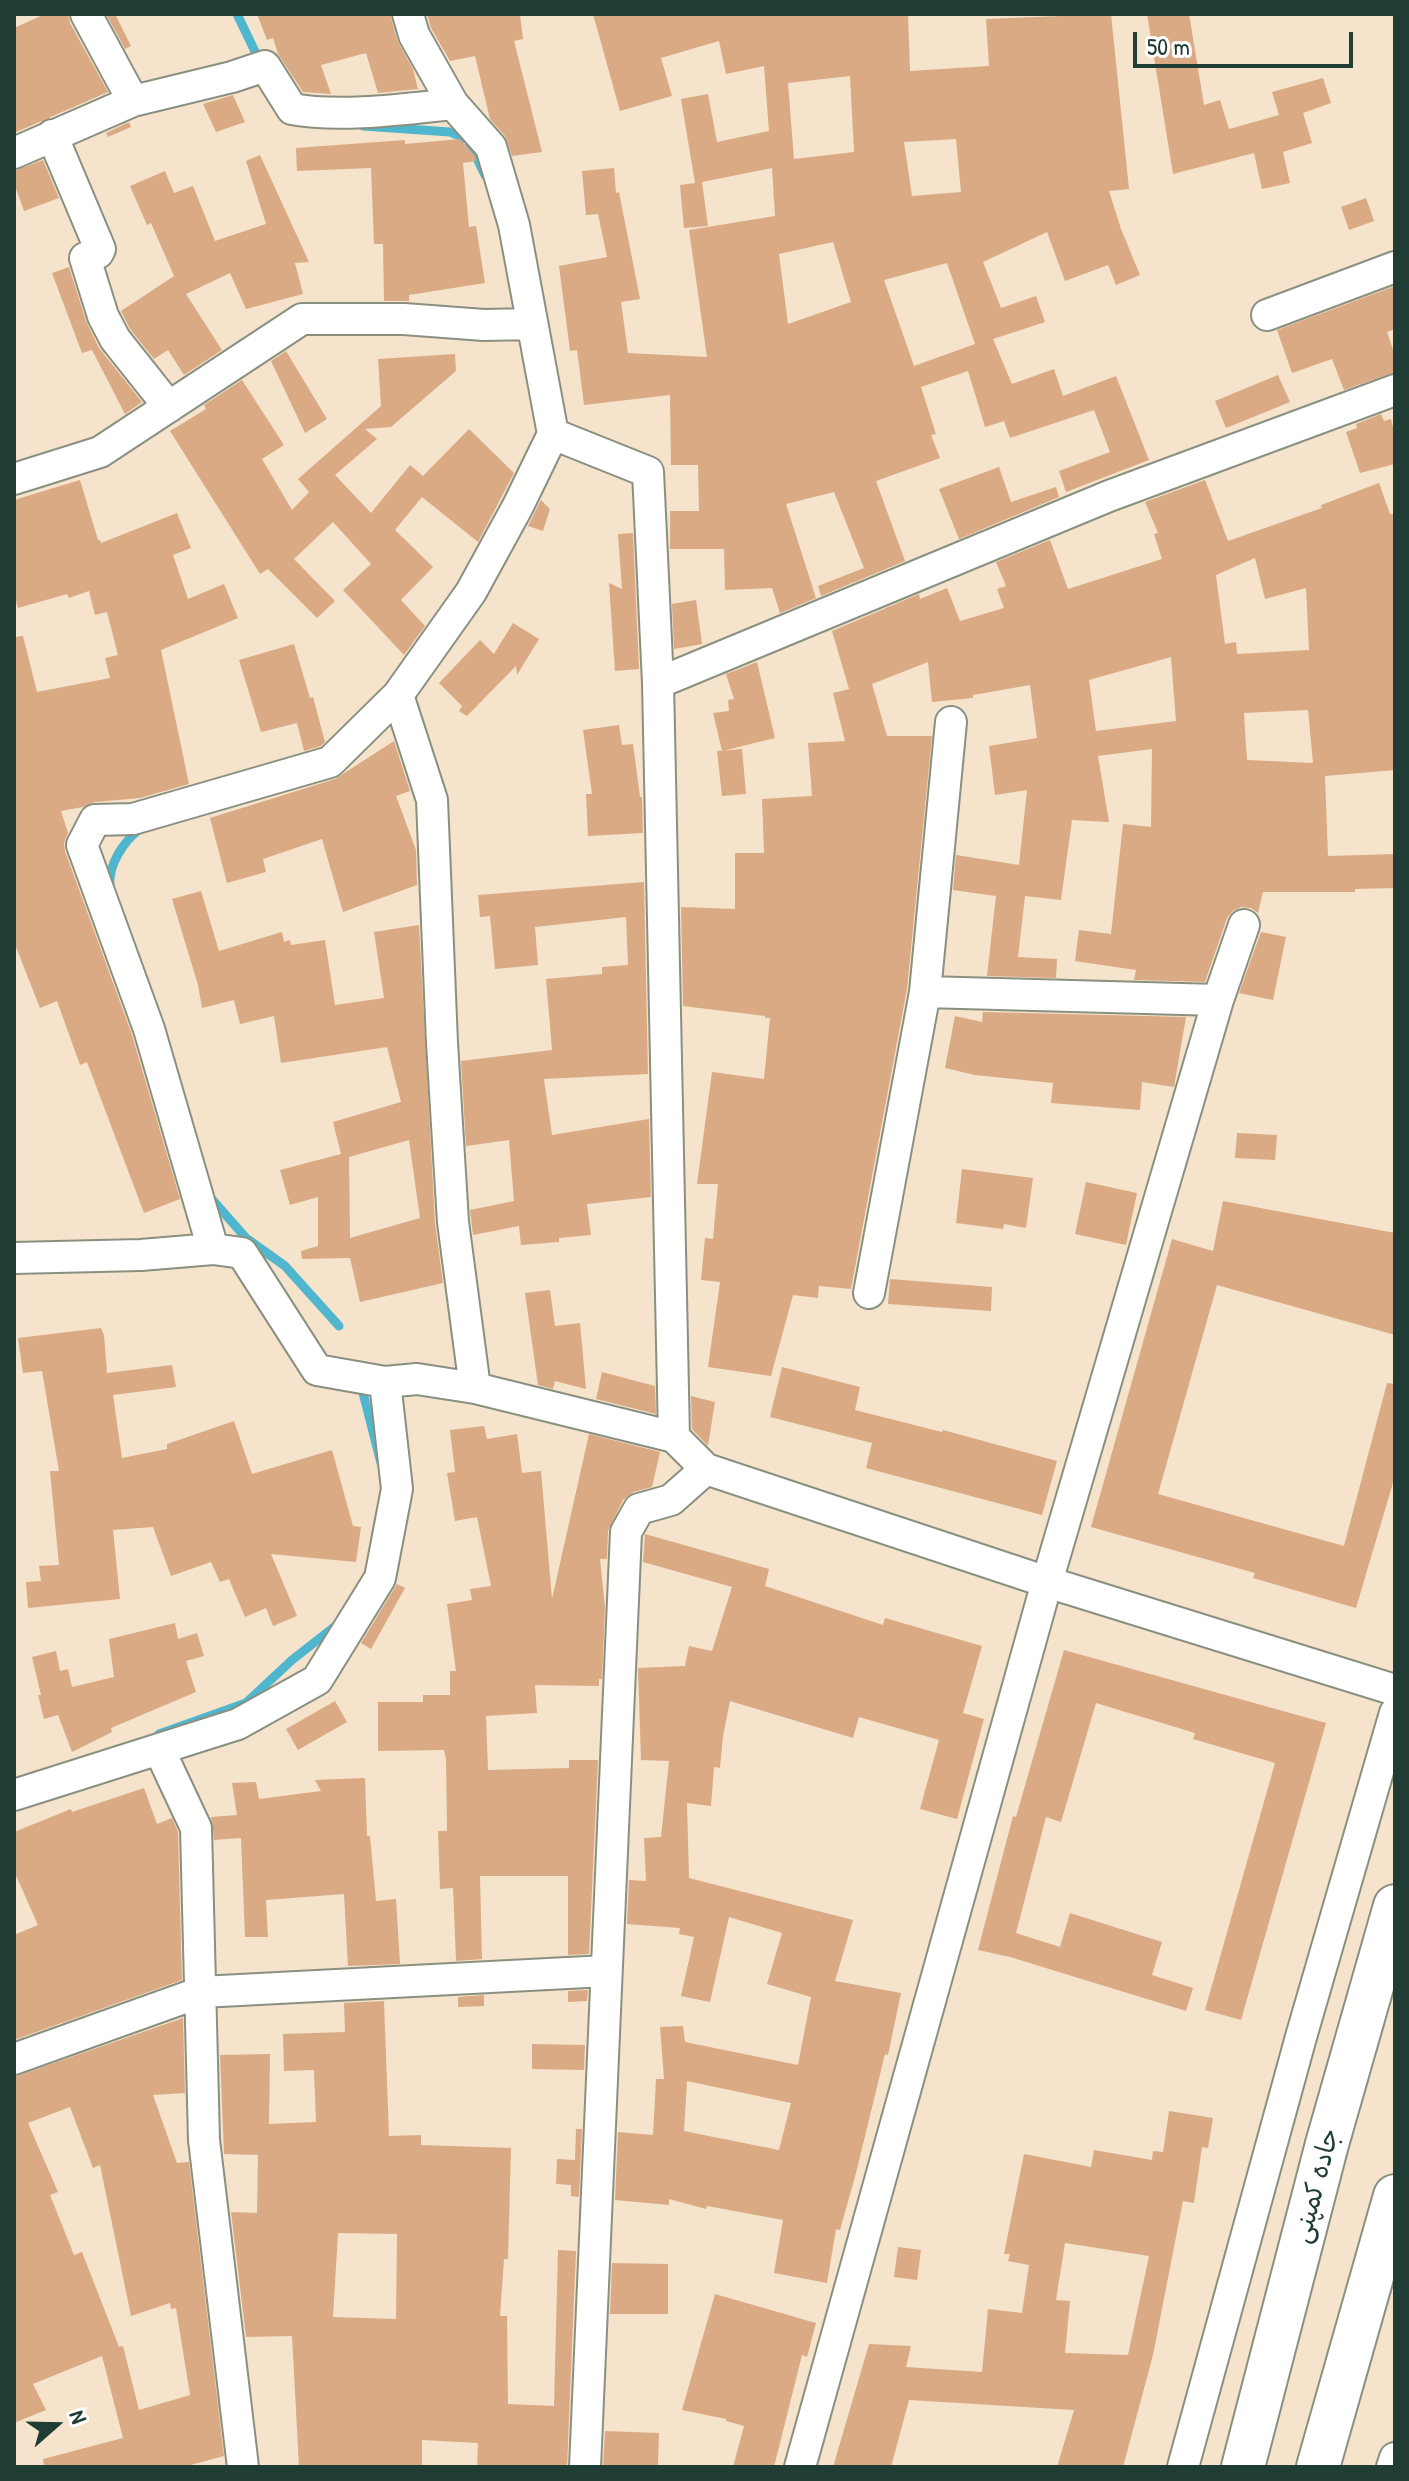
<!DOCTYPE html>
<html>
<head>
<meta charset="utf-8">
<style>
  body { margin:0 }
  #map { position:relative; width:1409px; height:2481px; overflow:hidden; background:#f5e3cc; font-family:"Patrick Hand",sans-serif }
  canvas { display:block }
  .frame { position:absolute; inset:0; border:16px solid #1f3d34; pointer-events:none }
  .north { position:absolute; left:16px; top:2385px; width:80px; height:80px; -webkit-text-stroke:6px #fff; paint-order:stroke; rotate:70deg; font-size:22px; font-weight:700; line-height:32px; text-align:center; color:#1f3d34 }
  .north::after { content:''; display:block; margin:auto; width:28px; height:36px; background:#1f3d34; clip-path:polygon(50% 0,100% 100%,50% 72%,0 100%) }
  .scale { position:absolute; left:1133px; top:32px; width:220px; height:36px; box-sizing:border-box; border:4px solid #1f3d34; border-top:0; padding-left:10px; font-size:24px; line-height:28px; white-space:nowrap; color:#1f3d34; -webkit-text-stroke:6px #fff; paint-order:stroke }
</style>
</head>
<body>
<div id="map">
<canvas width="1409" height="2481"></canvas>
<div class="frame"></div>
<div class="north">N</div>
<div class="scale">50 m</div>
</div>
<script>
const context = document.querySelector('canvas').getContext('2d');
context.lineJoin = 'round';
function strokePath(path, color, width, dash) {
  context.strokeStyle = color;
  context.lineWidth = width;
  context.lineCap = dash ? 'butt' : 'round';
  context.setLineDash(dash || []);
  context.stroke(path);
}
function fill(path, color) {
  context.fillStyle = color;
  context.fill(path, 'evenodd');
}
function drawText(font, color, halo, rows, align = 'center') {
  context.font = font + ' "Patrick Hand","Playpen Sans Arabic",sans-serif';
  context.lineWidth = 6;
  context.setLineDash([]);
  context.textBaseline = 'middle';
  context.strokeStyle = halo;
  context.fillStyle = color;
  for (const [text, x, y, turn = 0] of rows) {
    context.save();
    context.translate(x, y);
    context.rotate((+turn || 0) * Math.PI / 180);
    context.textAlign = isNaN(turn) ? turn : align;
    if (halo) context.strokeText(text, 0, 0);
    context.fillText(text, 0, 0);
    context.restore();
  }
}
const stream = new Path2D(`
  M237,14L260,62
  M363,126L450,132L468,140L485,175
  M110,886C108,864 124,841 141,828
  M210,1197L246,1238L285,1266L339,1326
  M363,1393L381,1463
  M159,1734L246,1703L292,1660L338,1624`);
const building = new Path2D(`
  M45,14H68L70,23L108,92L14,133V28Z
  M106,14H115L131,46L125,49Z
  M257,14H390L397,40L413,69L418,89L378,93L366,53L321,65L331,94L303,92L278,54L273,38L267,40Z
  M427,14H520L523,39L514,41L542,152L512,156L505,136L490,119L475,56L450,61L431,28Z
  M593,14H908L910,71L989,66L986,19L1111,14L1129,189L1109,191L1121,229L1140,275L1116,285L1108,265L1065,281L1047,232L983,262L1001,308L1036,296L1045,322L993,339L1012,384L1054,369L1063,396L1116,376L1149,460L1066,492L1059,471L1110,452L1094,410L1010,438L1004,421L985,427L968,371L921,387L936,434L931,435L940,458L876,481L905,561L821,596L818,586L864,568L834,492L786,504L816,598L780,613L772,588L725,590L724,549H670V511H699L698,465H671L670,395L584,405L577,350L570,351L559,266L607,257L598,214L586,215L582,171L614,168L616,193L619,192L640,299L621,302L628,353L707,357L689,230L775,216L772,168L702,182L708,226L684,228L680,185L695,183L681,99L708,94L717,142L769,131L764,66L726,74L719,41L661,58L672,96L620,111ZM850,76L854,152L794,159L788,83ZM956,139L961,192L912,196L904,142ZM833,242L851,302L788,324L779,254ZM947,263L975,344L914,366L884,280Z
  M1147,14H1189L1204,105L1220,100L1229,129L1279,115L1272,92L1323,78L1331,103L1303,113L1312,143L1283,152L1290,183L1262,189L1254,153L1173,174Z
  M233,95L245,122L216,132L203,104Z
  M129,122L131,127L108,137L106,133Z
  M460,139L475,156L476,161L463,163L469,227L476,226L485,283L409,295V301H384L383,244H374L371,168L297,171L296,148L405,140V144Z
  M260,155L309,262L295,263L303,294L246,309L230,273L186,294L222,350L184,375L168,350L154,359L130,329L121,311L174,276L151,223L147,225L130,186L165,171L174,193L193,186L215,241L266,224L246,161Z
  M43,160L59,198L24,211L14,183V171Z
  M1366,198L1374,221L1349,230L1341,207Z
  M69,267L86,321L99,348L142,402L125,414L92,350L82,353L52,273Z
  M1395,286V329L1387,332L1395,355V372L1344,390L1332,359L1292,373L1277,330Z
  M286,351L327,419L305,433L271,361Z
  M455,354L456,371L391,427L365,429L377,439L335,475L371,513L410,465L423,476L469,429L514,473L478,542L422,497L395,530L433,567L401,600L425,626L404,655L343,590L371,564L333,522L294,559L335,601L317,618L268,569L260,574L170,431L206,409L204,405L242,380L284,445L262,459L292,510L309,492L298,479L381,406L378,359Z
  M1278,375L1290,402L1226,428L1215,401Z
  M1381,414L1384,421L1391,419L1395,435V464L1360,473L1346,432L1357,428L1356,424Z
  M999,467L1011,502L1056,487L1059,497L959,539L939,489Z
  M80,480L98,540H100L101,543L177,513L191,548L173,555L188,599L224,584L238,618L161,650L189,784L140,798L95,802L83,807L61,811L68,833L64,843L65,851L132,1035L180,1199L144,1213L87,1062L80,1065L57,1001L40,1008L14,942V637L23,636L37,692L110,678L105,658L118,655L107,612L95,615L89,591L69,598L67,594L18,608L14,594V500Z
  M1205,480L1228,541L1322,508L1321,505L1379,483L1390,514H1395V770L1325,776L1328,856L1395,854V888L1355,889V892H1263L1258,913L1251,908L1241,907L1233,911L1227,918L1205,982L1134,980L1136,970L1075,961L1079,930L1111,934L1123,824L1151,827L1152,749L1098,756L1109,822L1072,820L1061,900L1025,896L1018,957L1057,959L1056,978L987,976L996,896L953,890L956,855L1019,865L1027,790L995,795L989,746L1037,738L1030,685L973,695V698L932,702L928,662L872,684L887,736H932L907,989L851,1289L819,1286L818,1298L793,1295L771,1376L708,1367L720,1282L701,1280L705,1238L713,1239L718,1184H697L712,1072L764,1079L770,1018H765V1016L683,1006L681,907L735,909V853H764L762,799L812,796L808,743L845,741L833,693L849,689L832,631L919,594L920,599L947,588L960,621L1004,608L997,589L1006,586L996,562L1050,540L1068,589L1162,559L1154,534L1158,533L1145,502ZM1255,558L1265,599L1306,588L1309,650L1237,654L1236,642L1225,644L1216,575ZM1171,657L1176,721L1096,731L1089,680ZM1308,710L1313,763L1247,760L1244,713Z
  M541,500L550,509L543,531L528,526Z
  M633,533L639,669L615,671L609,583L622,589L618,534Z
  M696,600L702,644L674,649L672,604Z
  M513,623L539,639L517,675L516,666L467,716L459,711L462,706L439,683L480,640L494,654Z
  M294,644L310,698L313,697L325,742L321,746L304,751L297,723L261,732L239,660Z
  M757,662L775,738L722,751L713,713L729,711L728,700L734,699L726,674Z
  M619,725L622,745L633,744L640,797H642L643,833L588,836L586,794H592L583,730Z
  M394,741L410,791L396,796L416,850L417,885L343,912L322,839L263,859L266,872L227,883L210,818L335,779Z
  M742,749L746,794L722,796L717,751Z
  M644,882L648,1074L544,1079L552,1135L649,1119L651,1197L587,1204L591,1235L559,1238V1242L521,1245L519,1226L473,1235L470,1210L514,1201L509,1140L466,1146L461,1061L552,1050L546,979L602,974V967L628,965L626,917L535,927L538,965L495,969L490,916L480,917L478,895Z
  M201,891L219,951L282,932L284,942L290,940L291,945L325,940L335,1005L384,998L374,932L419,925L435,1223L443,1283L360,1302L350,1258L302,1259L301,1251L318,1246V1197L290,1205L280,1170L341,1154L333,1122L401,1102L387,1047L281,1063L274,1016L240,1024L234,1000L202,1008L198,985L172,899ZM409,1140L420,1218L350,1238L349,1157Z
  M1261,932L1286,937L1273,1000L1239,993Z
  M983,1012L1186,1017L1174,1087L1142,1082L1140,1110L1051,1103L1053,1083L975,1075L945,1068L955,1016L982,1022Z
  M1237,1133L1277,1135L1275,1160L1235,1158Z
  M962,1169L1033,1178L1026,1228L1004,1224L1003,1229L956,1223Z
  M1086,1182L1137,1193L1126,1245L1075,1234Z
  M1223,1201L1395,1233V1335L1217,1285L1158,1494L1344,1546L1387,1383L1395,1384V1476L1356,1608L1253,1578L1255,1573L1091,1527L1172,1239L1213,1251Z
  M890,1279L992,1287L991,1311L888,1304Z
  M550,1290L555,1326L580,1323L586,1389L555,1381L553,1389L538,1385L525,1293Z
  M101,1328L104,1335L107,1373L172,1365L176,1387L113,1395L122,1458L167,1449V1444L234,1421L252,1474L332,1450L353,1526L361,1527L356,1562L271,1554L297,1616L273,1626L266,1608L245,1617L229,1579L220,1582L211,1562L171,1576L153,1527L113,1530L120,1599L28,1608L26,1582L41,1581L39,1566L59,1565L50,1471H59L42,1371L23,1373L18,1338Z
  M782,1367L860,1387L855,1410L942,1432L943,1430L1057,1461L1042,1515L866,1468L872,1443L770,1417Z
  M602,1372L655,1386L656,1414L596,1399Z
  M691,1396L715,1402L708,1446L692,1429Z
  M484,1426L487,1439L517,1434L522,1473L541,1471L552,1599L589,1434L660,1452L652,1487L634,1492L623,1500L608,1531L607,1559H600L605,1608L602,1679H599V1686L535,1685L537,1713L486,1716L488,1770L569,1768V1760H598L589,1954L568,1955V1876H480L482,1959L456,1961L453,1888L440,1889L438,1831H447L446,1759L444,1750L378,1751V1702H423V1695H450V1671H456L447,1604L472,1600L470,1589L491,1586L477,1517L455,1521L447,1473L455,1472L450,1430Z
  M645,1534L769,1569L765,1586L883,1625L885,1618L982,1646L963,1713L984,1719L957,1819L920,1809L939,1740L859,1717L853,1738L730,1701L723,1736L720,1768L714,1767L711,1806L687,1803L689,1878L853,1920L835,1981L901,1993L888,2055L885,2054L856,2173L840,2230L836,2229L827,2283L774,2273L783,2220L707,2206L706,2209L669,2199V2205L615,2200L618,2132L653,2135L656,2079H664L660,2027L683,2026L685,2042L798,2065L811,1997L767,1984L782,1933L729,1917L710,2002L681,1996L694,1937L679,1934L680,1928L627,1924L629,1880L646,1881L644,1838L661,1837L669,1761L641,1760L638,1668L685,1666L689,1646L712,1651L732,1587L643,1562ZM687,2081L791,2103L779,2150L684,2131Z
  M397,1584L405,1588L371,1649L361,1643Z
  M175,1623L178,1639L197,1633L204,1656L186,1661L196,1692L111,1728L112,1732L72,1752L58,1715L44,1719L38,1695H41L32,1657L56,1651L60,1671L68,1669L72,1687L114,1677L109,1639Z
  M1064,1650L1326,1723L1241,2020L1205,2010L1275,1763L1193,1739L1195,1733L1096,1703L1061,1822L1046,1817L1016,1933L1060,1947L1070,1913L1162,1942L1152,1975L1193,1988L1186,2011L1010,1957L978,1950L1013,1816L1016,1817Z
  M335,1701L347,1722L298,1750L286,1729Z
  M365,1778L367,1836H370L376,1901L396,1899L400,1964L348,1966L344,1894L266,1900L268,1937H245L241,1838L214,1840L211,1817L237,1815L232,1783L256,1782L259,1799L321,1791L315,1780Z
  M144,1788L157,1824L172,1818L178,1832L182,1980L14,2040V1935L38,1925L14,1871V1832L71,1809L72,1812Z
  M588,1990L587,2001L568,2002V1991Z
  M484,1995V2006L458,2007V1997Z
  M384,2001L389,2136L421,2135V2145L511,2148L508,2259H504L500,2316H507L508,2404L554,2406L558,2250L576,2251L567,2467H477L478,2443L422,2440V2467H299L292,2336L246,2337L231,2212L257,2213L258,2155L224,2154L220,2055L270,2054L269,2124L316,2122L314,2070L284,2071L283,2034L345,2032L344,2003ZM338,2233L397,2234L396,2319L333,2317Z
  M183,2018L185,2093L153,2095L177,2163L189,2162L224,2456L183,2467H44L43,2459L123,2438L102,2356L33,2384L46,2410L14,2423V2077ZM70,2107L93,2168L100,2165L131,2316L170,2303L171,2309L176,2308L190,2395L139,2410L123,2346L119,2347L82,2252L74,2255L50,2195L58,2192L28,2123Z
  M532,2044L585,2045L584,2070L532,2069Z
  M1169,2111L1213,2118L1208,2148L1202,2147L1194,2203L1183,2201L1153,2355L1123,2467H1057L1074,2410L909,2400L891,2467H833L869,2344L911,2346L906,2367L982,2372L988,2309L1022,2313L1029,2265L1008,2261L1010,2254H1004L1024,2154L1091,2167L1094,2150L1152,2160L1153,2151L1163,2152ZM1065,2243L1149,2256L1128,2355L1065,2353L1070,2301L1056,2300Z
  M576,2129H582L579,2197L571,2196V2185L556,2184L557,2159L575,2160Z
  M898,2247L921,2250L917,2280L894,2277Z
  M612,2263L668,2264V2314H610Z
  M715,2294L816,2323L807,2357L802,2355L774,2467H733L744,2426L726,2421V2419L682,2410Z
  M605,2431L659,2433L658,2467H603Z`);
const minor = new Path2D(`
  M86,14L133,101
  M408,14L414,35L453,104L491,147L514,225L553,434L648,472L658,683L674,1437
  M52,135L100,249L98,253L85,258L103,316L115,339L169,407
  M14,153L133,101L232,77L265,66L292,109C339,118 405,109 453,104
  M1267,315L1395,267
  M14,479L100,452L302,319H404L484,325L532,324
  M658,683L1109,496L1395,390
  M925,992L1218,1000
  M213,1249L149,1029L82,845L95,820L133,819L330,762L398,695
  M14,1258L141,1255L213,1249L242,1253L317,1370L385,1382L417,1379L475,1388L674,1437L706,1469L1047,1582L1395,1690
  M869,1293L925,992L951,722
  M475,1388L453,1222L442,1043L432,800L398,695L471,592L518,506L553,434
  M159,1749L196,1828L204,2140L243,2467
  M14,1795L238,1724L317,1680L380,1578L397,1489L385,1382
  M14,2059L201,1992L606,1971
  M585,2467L626,1532L639,1509L671,1500L706,1469
  M800,2467L1047,1582L1218,1000L1244,925
  M1183,2467L1301,2037L1395,1713
  M1392,2467L1395,2458`);
const highway = new Path2D(`
  M1243,2467L1327,2144L1395,1906
  M1318,2467L1395,2196`);
const streetNames = [
  ["جاده کمپنی",1317,2186,-75]
];
strokePath(stream, '#4fb6ce', 9);
fill(building, '#daaa84');
strokePath(minor, '#8a9080', 34);
strokePath(highway, '#8a9080', 46);
strokePath(minor, '#fff', 30);
strokePath(highway, '#fff', 42);
drawText('26px', '#1f3d34', '#fff', streetNames);
</script>
</body>
</html>
